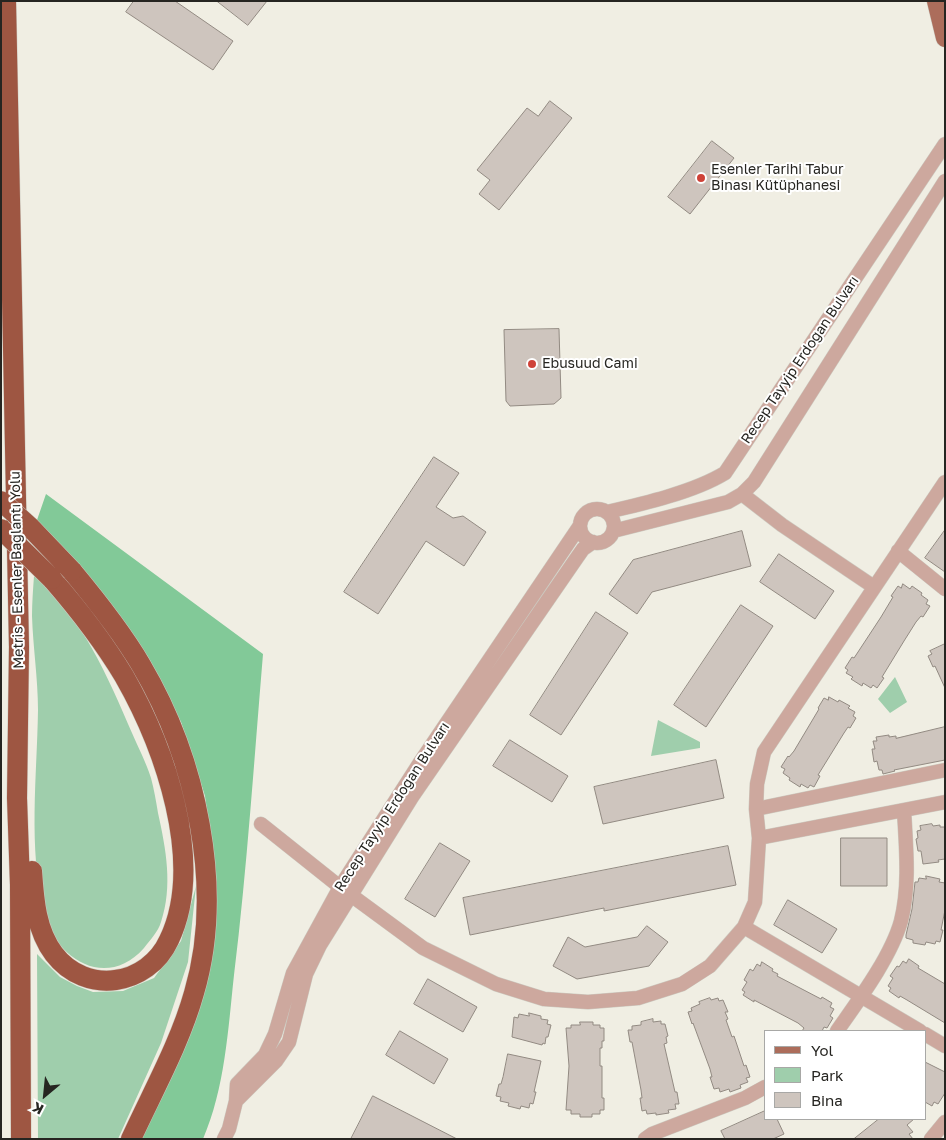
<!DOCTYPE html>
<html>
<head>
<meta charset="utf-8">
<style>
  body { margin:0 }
  #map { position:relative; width:946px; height:1140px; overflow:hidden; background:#f0eee3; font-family:"Golos Text",sans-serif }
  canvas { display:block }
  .frame { position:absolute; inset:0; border:2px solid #262521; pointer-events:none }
  .legend { position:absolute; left:764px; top:1030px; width:162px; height:90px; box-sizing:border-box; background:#fff; border:1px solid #a8a8a6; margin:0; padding:6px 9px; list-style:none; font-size:15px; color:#262521 }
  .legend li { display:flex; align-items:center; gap:10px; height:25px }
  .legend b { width:25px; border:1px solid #a8a8a6 }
  .north { position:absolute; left:20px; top:1070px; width:50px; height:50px; -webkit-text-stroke:4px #fff; paint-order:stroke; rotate:208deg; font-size:14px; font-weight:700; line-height:20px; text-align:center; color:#262521 }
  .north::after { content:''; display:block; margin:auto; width:18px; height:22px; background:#262521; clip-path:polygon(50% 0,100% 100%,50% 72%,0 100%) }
</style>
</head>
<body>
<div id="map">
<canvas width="946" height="1140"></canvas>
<div class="frame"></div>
<ul class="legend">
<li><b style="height:6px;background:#ac6d5b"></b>Yol</li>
<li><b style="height:14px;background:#9fceac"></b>Park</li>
<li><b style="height:14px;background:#cec5be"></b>Bina</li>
</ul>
<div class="north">K</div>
</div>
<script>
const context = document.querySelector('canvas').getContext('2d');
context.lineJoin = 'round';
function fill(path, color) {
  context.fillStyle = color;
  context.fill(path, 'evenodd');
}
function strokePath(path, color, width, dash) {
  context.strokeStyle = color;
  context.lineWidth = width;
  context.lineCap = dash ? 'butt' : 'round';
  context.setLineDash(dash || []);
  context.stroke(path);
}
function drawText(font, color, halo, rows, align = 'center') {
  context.font = font + ' "Golos Text",sans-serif';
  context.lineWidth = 4;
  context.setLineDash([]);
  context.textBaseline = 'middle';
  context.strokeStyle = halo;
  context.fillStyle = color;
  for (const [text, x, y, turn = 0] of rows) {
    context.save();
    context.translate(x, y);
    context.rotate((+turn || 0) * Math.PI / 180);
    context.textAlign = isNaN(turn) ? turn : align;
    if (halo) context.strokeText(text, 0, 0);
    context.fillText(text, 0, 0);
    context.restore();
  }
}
const green = new Path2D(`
  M34,576C80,612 109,679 132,733C138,747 146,762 151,778C154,789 156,801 158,813C166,849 173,886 161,922C158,932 150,940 144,948C107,990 56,960 44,913C28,847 37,777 38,710C38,679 33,647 32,616C32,603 33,590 34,576Z
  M895,677L907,702L890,713L878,699Z
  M658,720L700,742V748L651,756Z
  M196,886L188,962L161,1043L118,1139H38L37,954L60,977L77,986L93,992L123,991L154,978L181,941Z`);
const forest = new Path2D(`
  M46,494L263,654C254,761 247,868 234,975C228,1030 225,1088 203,1139H139L187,1033L215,878L205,796L181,722L124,622L37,520Z`);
const building = new Path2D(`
  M134,1H175L233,41L213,70L126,12Z
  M217,1H267L248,25Z
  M550,101L572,118L499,210L479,194L490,180L477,170L527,108L538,116Z
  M712,141L734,158L690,214L668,197Z
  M559,329L561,398L554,404L510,406L506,401L504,330Z
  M434,457L459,473L436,507L453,518L463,516L486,532L464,566L426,541L378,614L344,592Z
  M945,530V572L925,558Z
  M742,531L751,566L652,592L637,614L609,594L633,560Z
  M779,554L834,591L815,619L760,582Z
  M903,584L910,589L912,586L922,593L921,595L928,600L926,604L930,606L923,617L921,616L916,622L904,641L882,677L884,678L877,688L873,685L871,688L863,683L862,686L851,679L853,677L846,673L848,670L845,668L852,657L854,658L858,652L881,617L893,597L891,596L898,586L901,588Z
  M741,605L773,626L706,727L674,705Z
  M596,612L628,633L561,735L530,715Z
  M945,644V688L935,666L933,667L928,656L932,654L930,651Z
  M829,697L838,702L839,700L850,706L848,708L855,712L853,716L856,718L850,728L848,727L844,733L818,775L820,776L814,787L810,785L808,788L801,784L800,787L789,780L790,778L783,773L785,769L781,767L788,756L789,757L794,751L819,709L818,708L824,698L828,700Z
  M945,727V760L894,770L895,771L883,774L882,770H879L877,761L874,762L872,749H875L873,741H877L876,737L889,735V737L896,736V738Z
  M510,740L568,776L552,802L493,766Z
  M716,760L724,798L603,824L594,787Z
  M932,824L933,826L940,825V827H945V859L938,860L939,862L923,864L921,851H918L916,839L918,838L917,831L921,830L920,826Z
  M841,838H887V886H841Z
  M440,843L470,861L435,917L405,899Z
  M728,846L736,885L604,911V908L470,935L463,898Z
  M926,876L940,879L939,882L945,883V910L941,930H943L940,942L936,941L935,944L926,942L925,945L913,943V940L906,938V935L912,909L915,882H918L919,878L926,879Z
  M788,900L837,929L822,953L774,925Z
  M647,926L668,942L649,966L577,979L553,966L568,937L585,947L637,937Z
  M909,959L919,966L918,968L945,984V1023L907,1000L900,996L899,998L889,991L891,988L888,986L893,978L890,976L897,966L899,967L903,961L906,963Z
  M762,962L773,969L772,971L778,974L777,976L821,999L822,997L832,1003L830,1007L834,1009L830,1016L833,1018L827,1028L824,1027L822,1031H802L804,1028L798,1023L754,1000V1002L743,995L745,992L742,990L747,982L744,980L750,969L753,971L757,964L760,966Z
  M428,979L477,1007L463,1032L414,1004Z
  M710,998L711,1000L718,998L719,1001L723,1000L728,1012H725L728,1019L726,1020L732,1037L734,1036L744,1066L746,1065L750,1077L746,1078L748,1082L740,1085L741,1088L730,1092L729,1089L720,1092L719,1088L714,1089L710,1077H712L710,1069L693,1023L692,1024L688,1012L692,1011L691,1008L700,1004L699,1002Z
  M529,1013L541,1016V1019L548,1020L547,1024L551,1025L548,1037H546L545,1044L543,1043L542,1045L512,1037L514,1017L518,1018L519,1014L529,1016Z
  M653,1019V1022L661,1021V1024H665L668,1036L666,1037L667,1043L664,1044L675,1092H677L679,1104H675L676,1109L668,1110L669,1113L656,1115V1113L647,1114L646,1110L642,1111L640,1098H642L641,1090L632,1042H630L628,1030H632V1026L641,1025V1022Z
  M580,1022H593V1025H600V1028H604V1041H602V1048H600V1066H602V1098H604V1110H600V1114H592V1117H580V1114H571V1110H566L569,1066L566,1028H571V1025H580Z
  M400,1031L448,1059L434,1084L386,1055Z
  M508,1054L541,1061L534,1092H536L533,1104L530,1103L529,1108L521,1106L520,1109L508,1106L509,1103L500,1101L501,1097L496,1096L499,1084H501L503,1077Z
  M925,1062L945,1072V1093L938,1104L934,1102L932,1106L925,1102Z
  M373,1096L457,1139H351Z
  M765,1111V1119H777L784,1134L773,1139H725L721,1131Z
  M879,1119H914L907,1125L913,1132L909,1134L913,1139H854Z`);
const minor = new Path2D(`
  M742,494L782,525L874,587
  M580 526a17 17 0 1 1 34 0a17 17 0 1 1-34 0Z
  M607,512C642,504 694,492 725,473L945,144
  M613,531L728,502L742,494L754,482L945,181
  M898,551L945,589
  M756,809L945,770
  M261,824L340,887L423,948L496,984L544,999L588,1002L638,998L682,984L710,966L744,927L755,902L759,838L756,809L757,784L764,752L945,482
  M759,838L945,802
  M744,927L920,1031
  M837,1031C858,1001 891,957 901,921C910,885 906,847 904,810
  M925,1034L945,1046
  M236,1101L276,1061L289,1042L306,974L320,945L412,797L576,559L583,549L593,542
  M224,1139L229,1129L236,1101L237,1084L265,1055L275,1034L293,973L340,887L419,764L579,527
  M645,1139L652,1134L745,1098L765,1087
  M931,1139L945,1122`);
const major = new Path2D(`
  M936,1L945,38`);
const highway = new Path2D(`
  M6,1L19,647L17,798L20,885L21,1139
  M72,571C97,601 121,631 141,665C196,758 225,888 194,993C180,1043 153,1091 131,1139
  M32,871C34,900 36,930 54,954C86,996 148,986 169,940C206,863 164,746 124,676C103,641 78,609 52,579`);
const highwayBridge = new Path2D(`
  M1,501L30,527L72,571
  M1,529L52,579`);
const markers = [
  [701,178,5,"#cf4238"],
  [532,364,5,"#cf4238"]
];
const poiNames = [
  ["Esenler Tarihi Tabur",711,170],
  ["Binası Kütüphanesi",711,186],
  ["Ebusuud Cami",542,364]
];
const streetNames = [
  ["Recep Tayyip Erdoğan Bulvarı",800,360,-56],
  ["Metris - Esenler Bağlantı Yolu",17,570,-91],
  ["Recep Tayyip Erdoğan Bulvarı",392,807,-57]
];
fill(green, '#9fceac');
fill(forest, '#82c998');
fill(building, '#cec5be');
strokePath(building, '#928a82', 1);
strokePath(minor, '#cccac0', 15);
strokePath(major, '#cccac0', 19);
strokePath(highway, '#cccac0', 21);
strokePath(minor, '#cda89e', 14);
strokePath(major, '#ac6d5b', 18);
strokePath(highway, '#9e5642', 20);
strokePath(highwayBridge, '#cccac0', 21, []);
strokePath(highwayBridge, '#9e5642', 20);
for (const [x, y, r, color] of markers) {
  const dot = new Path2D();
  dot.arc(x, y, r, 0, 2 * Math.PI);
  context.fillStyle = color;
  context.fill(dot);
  strokePath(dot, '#fff', 2);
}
drawText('14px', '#262521', '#fff', poiNames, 'left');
drawText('14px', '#262521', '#fff', streetNames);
</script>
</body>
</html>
